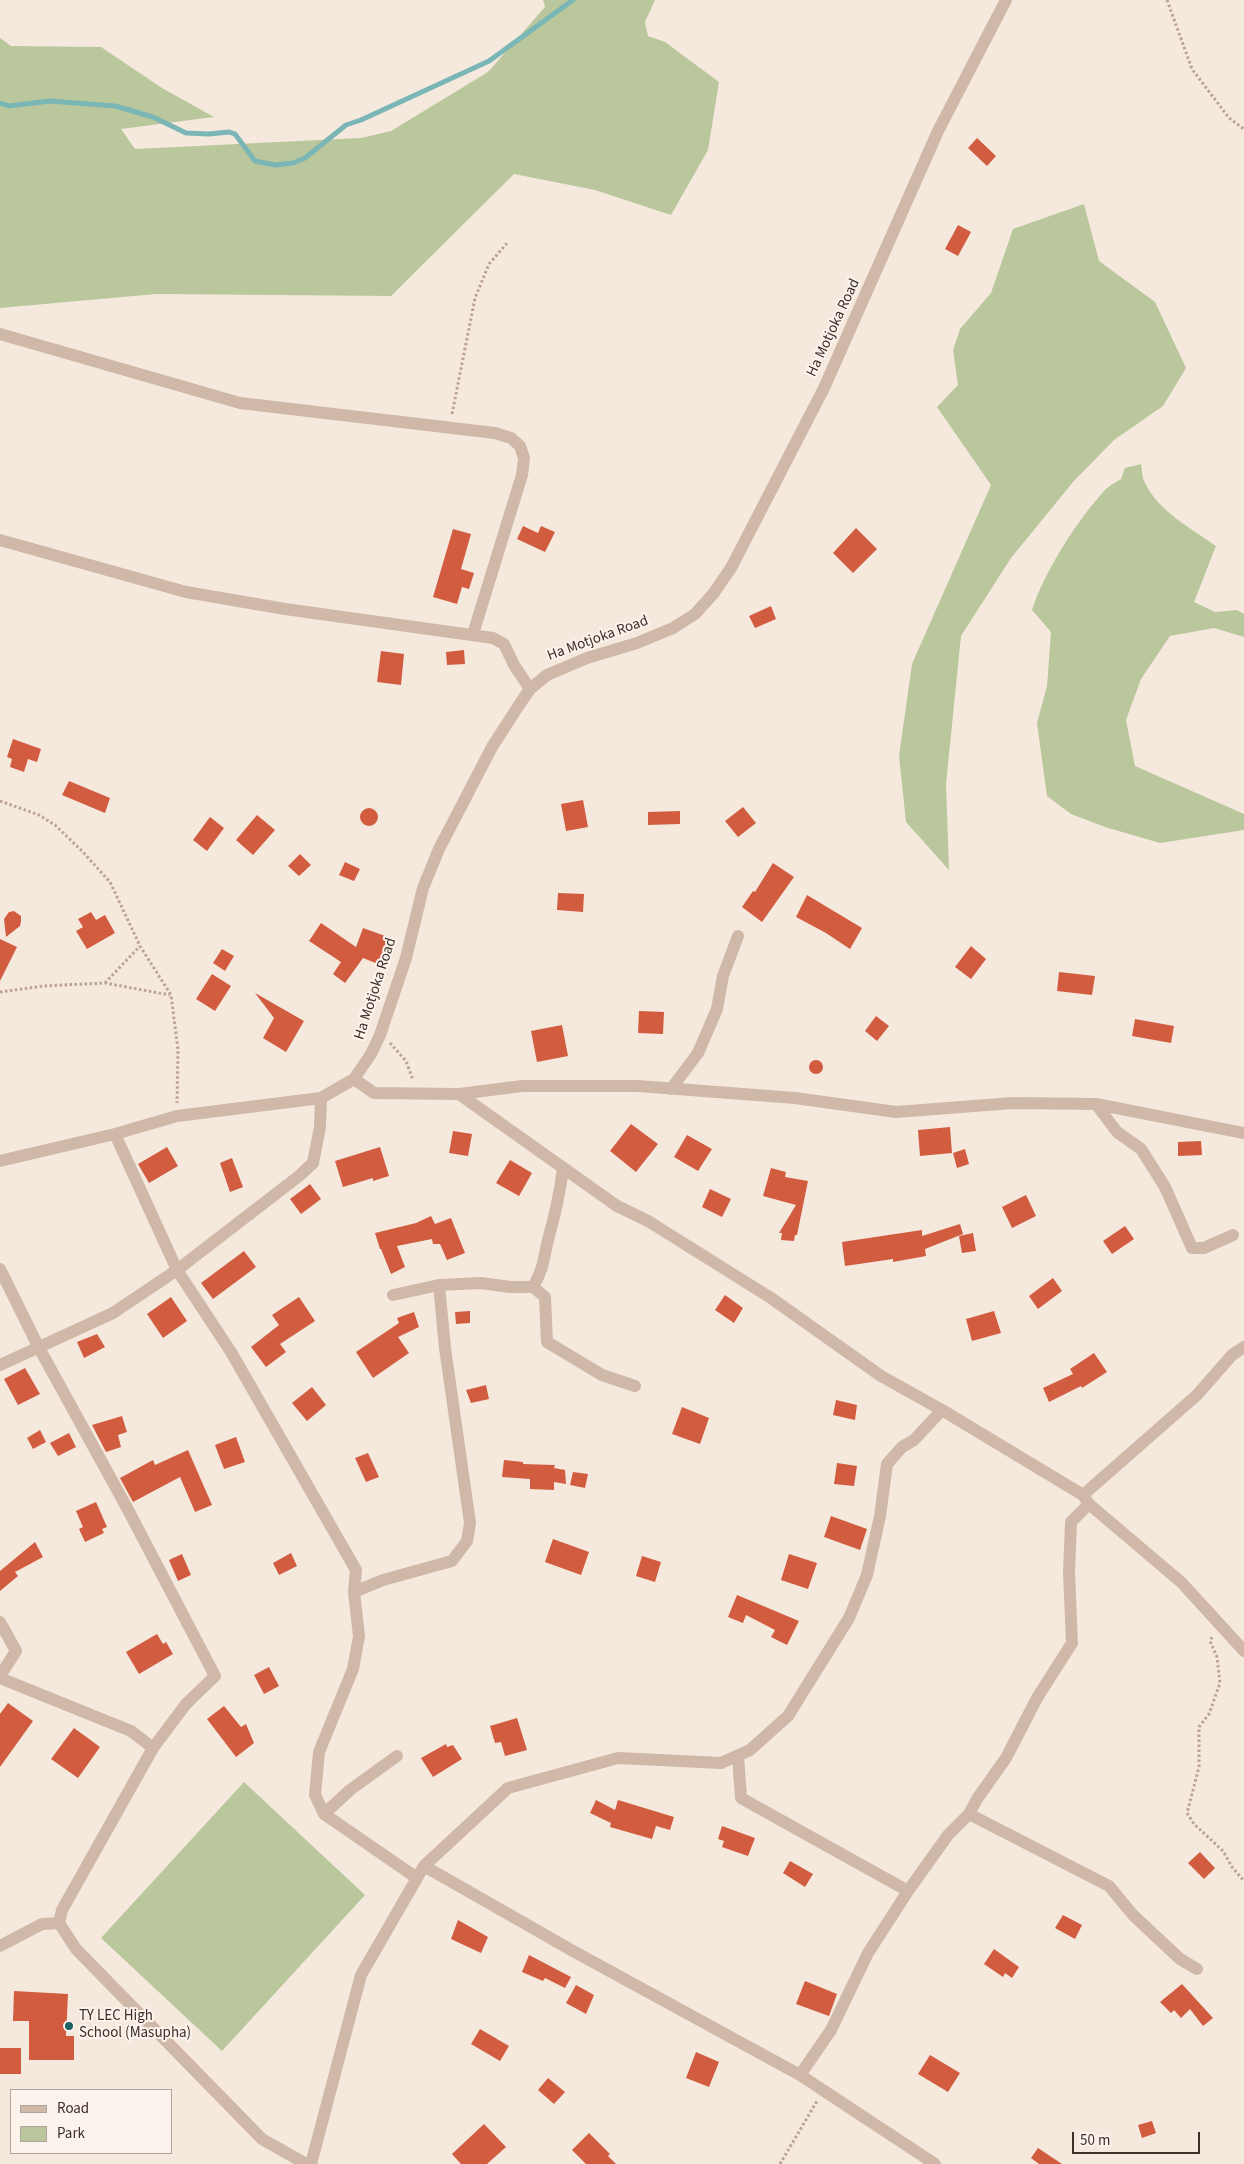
<!DOCTYPE html>
<html>
<head>
<meta charset="utf-8">
<style>
  body { margin:0 }
  #map { position:relative; width:1244px; height:2164px; overflow:hidden; background:#f5e9de; font-family:"Source Sans 3",sans-serif }
  canvas { display:block }
  .legend { position:absolute; left:10px; top:2089px; width:162px; height:65px; box-sizing:border-box; background:#fcf4ec; border:1px solid #afa59e; margin:0; padding:6px 9px; list-style:none; font-size:15px; color:#3c2e29 }
  .legend li { display:flex; align-items:center; gap:10px; height:25px }
  .legend b { width:25px; border:1px solid #afa59e }
  .scale { position:absolute; left:1072px; top:2132px; width:128px; height:22px; box-sizing:border-box; border:2px solid #3c2e29; border-top:0; padding-left:6px; font-size:15px; line-height:18px; white-space:nowrap; color:#3c2e29; -webkit-text-stroke:4px #fcf4ec; paint-order:stroke }
</style>
</head>
<body>
<div id="map">
<canvas width="1244" height="2164"></canvas>
<ul class="legend">
<li><b style="height:6px;background:#cfb8a8"></b>Road</li>
<li><b style="height:14px;background:#bac79c"></b>Park</li>
</ul>
<div class="scale">50 m</div>
</div>
<script>
const context = document.querySelector('canvas').getContext('2d');
context.lineJoin = 'round';
function fill(path, color) {
  context.fillStyle = color;
  context.fill(path, 'evenodd');
}
function strokePath(path, color, width, dash) {
  context.strokeStyle = color;
  context.lineWidth = width;
  context.lineCap = dash ? 'butt' : 'round';
  context.setLineDash(dash || []);
  context.stroke(path);
}
function drawText(font, color, halo, rows, align = 'center') {
  context.font = font + ' "Source Sans 3",sans-serif';
  context.lineWidth = 4;
  context.setLineDash([]);
  context.textBaseline = 'middle';
  context.strokeStyle = halo;
  context.fillStyle = color;
  for (const [text, x, y, turn = 0] of rows) {
    context.save();
    context.translate(x, y);
    context.rotate((+turn || 0) * Math.PI / 180);
    context.textAlign = isNaN(turn) ? turn : align;
    if (halo) context.strokeText(text, 0, 0);
    context.fillText(text, 0, 0);
    context.restore();
  }
}
const green = new Path2D(`
  M543,0H655L645,22L648,36L665,42L719,82L708,150L671,215L595,190L514,174L391,296L156,294L0,308V38L11,46L101,47L162,88L214,117L121,129L135,149L361,138L391,131L488,72L545,7Z
  M1084,204L1099,261L1155,302L1186,368L1163,406L1114,440L1073,482L1011,558L961,636L946,784L949,870L906,822L899,756L912,664L991,485L937,407L958,385L953,350L960,329L991,293L1013,229Z
  M1141,464C1142,470 1142,478 1145,483C1159,512 1191,528 1216,546L1194,602L1215,612L1237,610L1244,614V637L1214,628L1170,636L1141,679L1126,720L1135,766L1244,814V830L1160,843L1105,827L1071,814L1047,796L1037,723L1047,686L1051,632L1032,610C1044,572 1078,519 1105,490C1109,486 1116,482 1121,479L1125,468Z
  M244,1782L365,1895L222,2051L101,1938Z`);
const stream = new Path2D(`
  M0,103L9,106L50,101L115,106L153,117L186,133L209,134L229,132L235,134L255,161L275,165L293,163L305,158L346,125L361,120L489,61L573,0`);
const building = new Path2D(`
  M977,138L996,156L987,166L968,148Z
  M958,225L971,232L958,256L945,249Z
  M523,526L538,533L541,526L555,532L545,552L517,539Z
  M856,528L877,549L853,573L833,553Z
  M453,529L471,534L461,569L474,573L469,589L462,587L457,604L433,597Z
  M771,606L776,619L755,628L749,616Z
  M464,650L465,664L447,665L446,652Z
  M381,651L404,654L401,685L377,682Z
  M13,739L41,749L37,762L28,759L24,772L10,767L12,759L7,757Z
  M69,781L110,798L105,813L62,795Z
  M583,800L588,827L566,831L561,804Z
  M743,807L756,823L738,837L725,821Z
  M360 817a9 9 0 1 1 18 0a9 9 0 1 1-18 0Z
  M680,811V824L648,825V812Z
  M257,815L275,830L253,855L236,840Z
  M210,817L224,828L207,851L193,840Z
  M300,854L311,865L299,876L288,866Z
  M345,862L360,869L354,881L339,875Z
  M773,863L794,877L762,922L742,907L753,891L755,892Z
  M558,893L584,894L583,912L557,910Z
  M807,895L862,928L850,949L826,933L796,917Z
  M14,911L21,916V921L20,926L6,937L4,919L9,912Z
  M91,912L96,920L105,915L115,933L87,949L76,931L83,927L78,919Z
  M321,923L356,947L363,928L388,937L378,964L363,958L345,983L333,974L341,962L309,941Z
  M0,939L17,947L0,981Z
  M971,946L986,959L971,979L955,967Z
  M222,949L234,956L225,971L213,963Z
  M1059,972L1095,976L1092,995L1057,991Z
  M212,974L231,986L215,1011L196,999Z
  M255,993L304,1021L286,1052L263,1038L274,1018Z
  M639,1011L664,1012L663,1034L638,1033Z
  M876,1016L889,1026L877,1041L865,1031Z
  M1135,1019L1174,1026L1171,1043L1132,1036Z
  M562,1025L568,1056L537,1062L531,1031Z
  M809 1067a7 7 0 1 1 14 0a7 7 0 1 1-14 0Z
  M631,1124L658,1144L636,1172L610,1151Z
  M950,1127L952,1153L920,1156L918,1130Z
  M453,1131L472,1134L468,1156L449,1153Z
  M687,1135L712,1149L698,1171L674,1157Z
  M1201,1141L1202,1155L1178,1156V1142Z
  M167,1147L178,1166L149,1183L138,1164Z
  M380,1147L389,1176L373,1181V1178L343,1187L335,1161Z
  M965,1149L969,1164L957,1168L953,1153Z
  M232,1158L243,1187L230,1192L220,1163Z
  M510,1160L532,1173L519,1196L496,1183Z
  M771,1168L786,1172L785,1177L808,1181L797,1235H795L794,1241L781,1240L782,1233H779L796,1205L763,1196Z
  M310,1184L321,1199L301,1214L290,1199Z
  M710,1189L731,1199L722,1217L702,1207Z
  M1026,1195L1036,1216L1012,1228L1002,1207Z
  M431,1216L435,1224L451,1218L465,1253L447,1260L440,1244H433L432,1239L397,1246L405,1267L391,1274L381,1249H380L375,1233L416,1223Z
  M960,1224L963,1234L925,1249L926,1256L893,1262V1259L845,1266L842,1242L922,1230V1236Z
  M1125,1226L1134,1239L1112,1254L1103,1241Z
  M973,1233L976,1251L962,1253L959,1236Z
  M244,1251L256,1267L213,1299L201,1283Z
  M1053,1278L1062,1291L1038,1309L1029,1296Z
  M725,1295L743,1308L734,1323L715,1310Z
  M171,1297L187,1321L163,1338L147,1314Z
  M299,1297L315,1321L280,1344L286,1352L266,1367L251,1347L279,1325L272,1315Z
  M470,1311V1323L456,1324L455,1312Z
  M994,1311L1001,1333L972,1341L966,1319Z
  M414,1312L419,1327L398,1337L409,1353L373,1378L356,1352L399,1323L397,1318Z
  M97,1334L105,1347L84,1358L77,1342Z
  M1094,1353L1107,1372L1082,1388L1081,1386L1049,1402L1043,1388L1073,1374L1070,1369Z
  M25,1368L40,1394L18,1405L4,1379Z
  M486,1385L489,1399L471,1403L466,1390Z
  M312,1387L326,1405L307,1421L292,1403Z
  M836,1400L857,1405L855,1420L833,1415Z
  M682,1407L709,1418L700,1444L672,1434Z
  M122,1416L127,1432L118,1435L121,1447L106,1452L92,1425Z
  M40,1430L46,1442L33,1449L27,1438Z
  M69,1433L76,1447L58,1456L50,1443Z
  M236,1437L245,1462L224,1469L215,1445Z
  M188,1450L212,1505L195,1512L180,1477L133,1502L120,1478L153,1460L155,1465Z
  M368,1453L379,1477L366,1482L355,1458Z
  M504,1460L523,1462V1464L555,1465L554,1468L565,1470L566,1484L554,1482V1490L530,1489V1479L502,1477Z
  M837,1463L857,1466L854,1486L834,1484Z
  M573,1472L588,1474L585,1488L570,1485Z
  M96,1502L107,1527L102,1529L104,1533L85,1542L79,1529L83,1527L76,1511Z
  M831,1516L867,1529L860,1550L824,1537Z
  M553,1539L589,1552L581,1575L545,1562Z
  M35,1542L43,1557L15,1572L18,1576L0,1591V1571Z
  M291,1553L297,1566L279,1575L273,1563Z
  M182,1554L191,1575L178,1581L169,1560Z
  M789,1554L817,1563L808,1589L781,1580Z
  M642,1556L661,1562L655,1582L636,1576Z
  M737,1595L799,1621L787,1645L771,1637L775,1630L746,1615L743,1623L728,1617Z
  M157,1634L163,1644L166,1642L173,1654L139,1674L126,1652Z
  M269,1667L279,1686L264,1694L254,1675Z
  M8,1703L33,1721L0,1767V1714Z
  M224,1706L241,1727L246,1724L254,1743L236,1757L207,1719Z
  M517,1718L527,1750L505,1756L501,1742L495,1743L490,1726Z
  M74,1728L100,1747L78,1778L51,1759Z
  M446,1744L447,1747L453,1745L462,1759L433,1777L421,1758Z
  M596,1800L615,1810L618,1800L674,1817L670,1830L656,1826L652,1839L610,1827L611,1823L590,1813Z
  M722,1826L755,1838L748,1856L722,1847L724,1841L718,1839Z
  M1200,1852L1215,1868L1204,1879L1188,1863Z
  M790,1861L813,1874L805,1887L783,1873Z
  M1063,1915L1082,1925L1075,1939L1055,1928Z
  M458,1920L488,1937L481,1953L451,1939Z
  M994,1949L1019,1967L1012,1978L1005,1973L1003,1977L984,1964Z
  M529,1955L571,1977L565,1988L545,1978L543,1981L522,1972Z
  M805,1981L837,1994L829,2016L796,2004Z
  M1182,1984L1213,2018L1203,2026L1190,2009L1181,2018L1174,2010L1171,2013L1160,2002Z
  M576,1985L594,1995L586,2014L566,2003Z
  M14,1991L68,1994L66,2036H74V2060H29V2021H13Z
  M480,2029L509,2046L500,2061L471,2044Z
  M0,2048H21V2074H0Z
  M696,2052L719,2062L709,2087L686,2078Z
  M930,2055L960,2073L948,2092L918,2074Z
  M548,2078L565,2092L554,2104L538,2090Z
  M1152,2121L1156,2133L1142,2138L1138,2125Z
  M484,2124L506,2147L487,2164H461L452,2154Z
  M589,2133L610,2154L608,2156L616,2164H586L572,2150Z
  M1038,2148L1062,2164H1039L1031,2158Z`);
const path = new Path2D(`
  M1167,0L1192,69L1229,118L1244,129
  M452,414L475,298L489,264L508,242
  M0,801L39,815L55,825L83,852L110,882L140,946L171,995L178,1050L177,1103
  M105,983L140,946
  M0,992L44,986L105,983L170,995
  M390,1043L406,1061L413,1080
  M1212,1637L1210,1641L1217,1657L1220,1683L1209,1714L1199,1727V1767L1187,1813L1194,1824L1223,1851L1232,1867L1244,1881
  M780,2164L817,2101`);
const minor = new Path2D(`
  M0,334L240,403L495,433L511,438L520,446L524,458L522,475L473,634
  M0,540L186,592L285,609L493,638L504,644L514,665L530,689
  M354,1079L374,1093L459,1094L522,1086H638L795,1098L896,1112L1013,1103L1096,1104L1244,1133
  M671,1089L698,1053L717,1009L723,976L738,936
  M459,1094L617,1206L648,1221L771,1298L881,1376L942,1410L1083,1495L1089,1504L1182,1583L1244,1651
  M1096,1104L1117,1132L1141,1149L1165,1187L1192,1248H1204L1233,1235
  M115,1134L177,1270L231,1352L356,1570L354,1592L359,1636L353,1669L319,1752L315,1795L324,1814L417,1878
  M0,1161L115,1134L177,1116L321,1098L354,1079L371,1054L380,1035L406,958L423,888L439,849L492,747L519,705L530,689L547,675L587,658L637,643L673,628L695,614L713,594L731,568L824,388L938,131L1006,0
  M0,1269L38,1346L126,1506L215,1676L186,1704L153,1748L62,1910L59,1923L76,1949L262,2139L306,2164
  M533,1287L545,1297L547,1342L602,1375L635,1386
  M393,1295L439,1285L481,1283L510,1287H533C544,1268 543,1260 548,1240C555,1215 560,1193 563,1168
  M0,1365L113,1313L177,1270L299,1176L313,1163L320,1127L321,1098
  M1083,1495L1197,1395L1232,1355L1244,1347
  M354,1592L383,1580L452,1561L467,1541L470,1523L445,1348L439,1285
  M0,1622L16,1651L0,1676
  M0,1678L131,1731L153,1748
  M738,1756L741,1798L908,1891
  M324,1814L350,1790L397,1756
  M969,1814L1109,1886L1133,1915L1180,1959L1197,1969
  M424,1866L573,1951L800,2075L935,2164
  M0,1946L42,1924L59,1923
  M800,2075L831,2030L868,1953L908,1891L948,1835L969,1814L977,1799L1006,1758L1037,1698L1072,1643L1069,1572L1071,1522L1089,1504
  M311,2164L361,1975L424,1866L508,1788L618,1758L721,1763L750,1750L788,1716L849,1618L867,1575L880,1516L887,1464L902,1447L914,1440L942,1410`);
const markers = [
  [69,2026,5,"#196162"]
];
const streetNames = [
  ["Ha Motjoka Road",834,328,-65],
  ["Ha Motjoka Road",598,639,-20],
  ["Ha Motjoka Road",376,989,-72]
];
const poiNames = [
  ["TY LEC High",79,2017],
  ["School (Masupha)",79,2034]
];
fill(green, '#bac79c');
strokePath(stream, '#7ab6b6', 5);
fill(building, '#d25c40');
strokePath(path, '#bba292', 3, [2.5, 2.5]);
strokePath(minor, '#cfb8a8', 12);
for (const [x, y, r, color] of markers) {
  const dot = new Path2D();
  dot.arc(x, y, r, 0, 2 * Math.PI);
  context.fillStyle = color;
  context.fill(dot);
  strokePath(dot, '#fcf4ec', 2);
}
drawText('15px', '#3c2e29', '#fcf4ec', streetNames);
drawText('15px', '#3c2e29', '#fcf4ec', poiNames, 'left');
</script>
</body>
</html>
